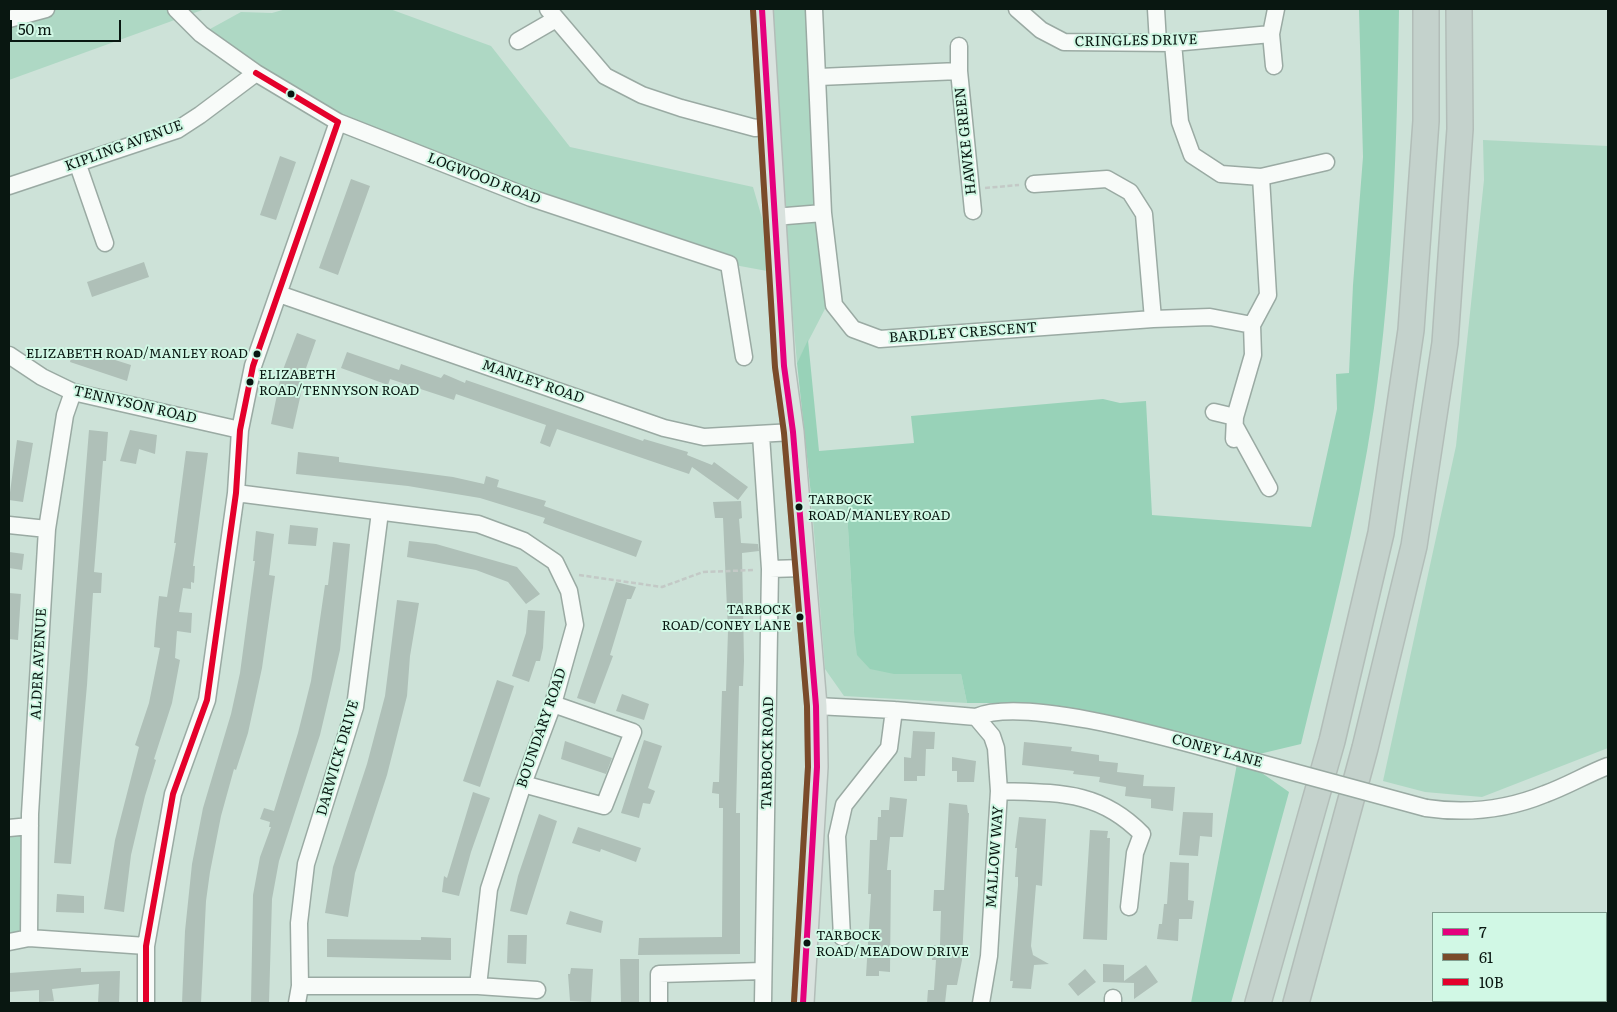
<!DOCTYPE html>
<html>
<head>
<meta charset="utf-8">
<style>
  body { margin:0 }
  #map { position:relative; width:1617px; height:1012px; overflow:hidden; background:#cde2d8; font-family:Literata,serif }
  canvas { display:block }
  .frame { position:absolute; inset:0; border:10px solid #091711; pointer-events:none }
  .legend { position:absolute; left:1432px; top:912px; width:175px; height:90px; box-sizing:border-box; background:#d1f8e5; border:1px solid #819e90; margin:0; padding:6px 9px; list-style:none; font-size:15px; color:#091711 }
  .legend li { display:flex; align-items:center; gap:10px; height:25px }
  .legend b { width:25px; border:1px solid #819e90 }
  .scale { position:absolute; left:10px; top:20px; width:111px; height:22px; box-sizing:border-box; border:2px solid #091711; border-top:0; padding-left:6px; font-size:15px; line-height:18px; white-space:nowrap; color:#091711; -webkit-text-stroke:4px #d1f8e5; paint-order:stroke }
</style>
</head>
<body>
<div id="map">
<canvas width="1617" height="1012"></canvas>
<div class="frame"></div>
<ul class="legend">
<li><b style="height:6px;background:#e5007d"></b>7</li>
<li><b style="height:6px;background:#7a4b2a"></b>61</li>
<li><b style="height:6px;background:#e4002b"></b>10B</li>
</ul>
<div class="scale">50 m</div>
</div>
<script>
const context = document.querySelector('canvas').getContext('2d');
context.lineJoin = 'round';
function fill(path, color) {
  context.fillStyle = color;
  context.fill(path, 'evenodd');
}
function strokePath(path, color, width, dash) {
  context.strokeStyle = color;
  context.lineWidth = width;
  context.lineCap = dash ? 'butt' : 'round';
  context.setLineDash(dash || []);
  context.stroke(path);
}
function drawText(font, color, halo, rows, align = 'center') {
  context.font = font + ' Literata,serif';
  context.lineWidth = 4;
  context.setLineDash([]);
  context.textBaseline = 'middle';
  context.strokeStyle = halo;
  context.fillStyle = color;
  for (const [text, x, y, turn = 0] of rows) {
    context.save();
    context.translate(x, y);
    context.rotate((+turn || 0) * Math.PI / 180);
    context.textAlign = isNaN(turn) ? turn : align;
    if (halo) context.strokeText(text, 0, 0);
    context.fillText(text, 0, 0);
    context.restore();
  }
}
const green = new Path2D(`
  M9,9H205L9,80Z
  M286,9H390L491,46L570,147L753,187L778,273L729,264L338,122L201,34L241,12L272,13Z
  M765,9H811L827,305L797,363Z
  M1483,140L1608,146V748L1482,797L1425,792L1383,781L1456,446L1484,180Z
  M846,493L854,632L894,674H961L967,703L844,696L825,669L811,495Z
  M30,826L29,938L9,944V829Z`);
const forest = new Path2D(`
  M1359,9H1399C1397,143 1393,276 1374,408C1357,522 1328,633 1301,744L1255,755L1102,717L1008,703H967L961,674H894L870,669L857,655L854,632L846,493L811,495L797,363L808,340L819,451L914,443L911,416L1103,399L1120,403L1146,401L1152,515L1311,527L1337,409L1336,374L1349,373L1353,285L1363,157Z
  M1237,764L1252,766L1289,792L1231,1003H1191Z`);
const building = new Path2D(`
  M280,156L296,162L276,220L260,215Z
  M351,179L370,186L338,275L319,268Z
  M144,262L149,277L92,297L87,282Z
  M297,333L316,340L299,388L302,389L293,429L271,424L281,375Z
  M74,347L131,365L127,381L70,362Z
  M347,352L399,370L401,364L441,378L444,374L465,383L466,380L643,441L644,439L688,452L687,455L712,465L714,462L748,487L738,500L692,467L689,474L557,429L550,447L540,443L546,425L456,394L454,400L390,379L388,385L341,368Z
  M89,430L108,432L106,461H103L94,572L102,573L101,593H93L87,685L71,864L54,863Z
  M130,430L157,435L155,454L139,449L136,464L120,461Z
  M17,440L33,443L23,502L9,500Z
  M186,451L208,453L193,566H195L194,583L191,582V589L183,588L179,612L192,613L191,633L177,631L175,658L180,660L172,703L154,759L156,760L145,796L131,855L124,912L104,909L115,840L139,747L135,745L149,703L160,648L154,647L156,623L159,596L167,597L176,543H174Z
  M298,452L339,457V462L453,477L484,484L486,476L499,480L497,487L546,501L544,506L642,541L636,557L543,523L545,518L480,498L408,486L296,474Z
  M741,501L742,518L739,519L741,543L758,544L759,551L742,553L744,661L743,686H739L736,813H740V954L638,955L639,938L722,937L723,808H719V794L712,793L713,782H719L722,691H726L728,631L723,518H715L713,502Z
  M290,525L318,528L316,546L288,544Z
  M256,531L274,534L269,575L275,576L262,668L248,733L236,770L234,769L221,816L210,872L206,901L201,1003H182L185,931L192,864L203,808L231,714L240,673L255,561H253Z
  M409,541L436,544L517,567L540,594L526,604L508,582L476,570L407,557Z
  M333,542L350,544L340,650L320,735L279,861L272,899L269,1003H251L253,895L260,857L271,827H269L270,822L260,819L264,808L274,811L298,733L311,681L325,585H328Z
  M9,552L24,554L22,570L9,568Z
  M616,582L636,587L631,599H627L610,655L613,656L595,704L577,698Z
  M9,593L21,594L18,640L9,639Z
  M397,600L419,603L410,656L407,696L387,775L355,873L348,917L325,913L333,867L367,764L385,696Z
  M528,610L545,611L543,648L540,661H536L529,682L512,676L526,633Z
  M497,680L514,686L480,787L463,781Z
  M622,694L649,704L644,720L616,711Z
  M913,731L935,732L934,749H926L925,776H917V781H904V757L911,758Z
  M644,740L662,746L648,788L655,791L650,804L643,803L639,818L621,813Z
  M565,741L612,758L606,774L561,759Z
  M1024,742L1072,747L1071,751L1099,755V761L1118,763L1117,772L1144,775L1143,786L1175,787L1173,811L1151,808V799L1125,796L1126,787L1099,782L1100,777L1073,774L1074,771L1022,765Z
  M952,757L976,761L974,782H957V771H952Z
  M473,792L490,798L471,852L459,896L442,892L444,876L447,878Z
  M890,797L907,799L903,837H890L887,870H891L890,972L879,971V976H866L871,894H868L870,840H877L878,817H881V810H889Z
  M949,803L967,805L968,813H969L962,960L957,985H947L945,1003H927L928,990H934L936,960H932L934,945H940L941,911H933L934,890H944Z
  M1183,812L1213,813L1212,837L1200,836L1198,856L1179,855Z
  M539,814L557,821L527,915L510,911L518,876Z
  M1019,817L1046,819L1042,886L1036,885L1031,946L1033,955L1049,964L1034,965L1031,989L1012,988L1013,981H1010L1018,885V877H1015L1017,848H1015Z
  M578,827L641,848L636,862L601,849L600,852L572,843Z
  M1090,830L1108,831L1107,838H1110L1107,940L1083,939Z
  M1170,862L1189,863L1188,900L1194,901L1192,919H1179L1178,941L1157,939L1159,924H1162L1164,904H1167Z
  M57,894L84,896V913L56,912Z
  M570,911L603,921L601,933L566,924Z
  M508,935H527L526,964L507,963Z
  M421,937L451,938V960L327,957V939L421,940Z
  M620,959H639V1003H621Z
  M1103,964L1124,965V981L1146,965L1158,982L1134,999V983L1103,982Z
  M81,968V972L120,971L119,1003H98L99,984L52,989L54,1001L39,1002V990L9,992V973Z
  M571,968L593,969L591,1002L570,1001L568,974H570Z
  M1085,969L1096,982L1078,996L1068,984Z`);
const path = new Path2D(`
  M985,188L1019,185
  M579,575L662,587L703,572L755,570`);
const minor = new Path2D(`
  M176,9L201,34L256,73L338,122L531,198L729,264L744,357
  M548,9L605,76L642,95L681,108L755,128L769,126
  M814,9L823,213L834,305L853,329L880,339L1153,319L1210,317L1252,325
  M1017,9L1041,30L1064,42L1173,43L1271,34L1276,9
  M1156,9L1158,43
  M9,19L46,9
  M1271,34L1274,66
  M518,41L556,19
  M1173,43L1180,122L1192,155L1221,174L1261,177L1268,295L1252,325L1253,355L1235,417L1234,439
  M959,46V71L973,211
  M819,77L959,71
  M78,165L105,243
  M1261,177L1326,162
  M1034,184L1107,179L1130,192L1144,214L1153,319
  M9,186L177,130L200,115L256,73
  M774,217L823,213
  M279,294L664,428L704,437L793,432
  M9,355L42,377L73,392L240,430
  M1214,412L1235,417
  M1235,426L1269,488
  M761,435L770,569
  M236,493L478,524L524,541L555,562L569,591L575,625L553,704L523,784L489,889L478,986
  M9,525L47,529
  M816,706L894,710L976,717C1026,695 1182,742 1238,757
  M976,717L992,736L996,748L999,791L989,956L981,1003
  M523,784L604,806L633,732L553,704
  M999,791C1057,793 1099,790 1142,834L1135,853L1129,907
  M1426,808C1467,814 1506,810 1545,794C1567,786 1587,774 1608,766
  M9,828L30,826
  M842,937L837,836L844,805L889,748L894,710
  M29,938L30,814L47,529L65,415L73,392
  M9,942L29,938L146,946
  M300,986H478L537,990
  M1113,998V1003
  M146,1003V946L173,794L207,700L236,493L240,430L253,366L338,122
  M297,1003L300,986L299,923L306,864L355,707L380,512
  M659,1003V974L763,971
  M763,1003L770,569L804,568`);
const major = new Path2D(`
  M762,9L784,366L793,432L816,706L817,767L803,1003`);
const highway = new Path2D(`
  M1258,1003L1332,741L1381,533L1411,330L1426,121V9
  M1296,1003L1365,748L1414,546L1445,343L1460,129L1459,9`);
const minorBridge = new Path2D(`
  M1238,757L1426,808`);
const bus1 = new Path2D(`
  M762,9L784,366L793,432L816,706L817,767L803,1003`);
const bus2 = new Path2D(`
  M753,10L775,367L784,433L807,706L808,767L794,1002`);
const bus3 = new Path2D(`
  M256,73L338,122
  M146,1003V946L173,794L207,700L236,493L240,430L253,366L338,122`);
const markers = [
  [291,94,4.5,"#091711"],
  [257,354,4.5,"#091711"],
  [250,382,4.5,"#091711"],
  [799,507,4.5,"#091711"],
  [800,617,4.5,"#091711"],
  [807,943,4.5,"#091711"]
];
const busNames = [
  ["ELIZABETH ROAD/MANLEY ROAD",248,354,"right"],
  ["ELIZABETH",259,375],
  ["ROAD/TENNYSON ROAD",259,391],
  ["TARBOCK",808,500],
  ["ROAD/MANLEY ROAD",808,516],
  ["TARBOCK",791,610,"right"],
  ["ROAD/CONEY LANE",791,626,"right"],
  ["TARBOCK",816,936],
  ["ROAD/MEADOW DRIVE",816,952]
];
const streetNames = [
  ["CRINGLES DRIVE",1136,41,-1],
  ["HAWKE GREEN",966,141,-96],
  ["KIPLING AVENUE",124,146,-20],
  ["LOGWOOD ROAD",484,179,21],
  ["BARDLEY CRESCENT",963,333,-4],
  ["MANLEY ROAD",533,382,19],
  ["TENNYSON ROAD",135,405,13],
  ["ALDER AVENUE",39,664,-87],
  ["BOUNDARY ROAD",542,728,-71],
  ["CONEY LANE",1217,751,15],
  ["TARBOCK ROAD",768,753,-89],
  ["DARWICK DRIVE",338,758,-74],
  ["MALLOW WAY",995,857,-86]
];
fill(green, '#aed8c4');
fill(forest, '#98d2b8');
fill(building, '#afc0b8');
strokePath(minor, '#9aaaa3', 19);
strokePath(major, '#b2bdb8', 24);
strokePath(highway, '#b2bdb8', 28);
strokePath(path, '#c3c9c6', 2.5, [5, 2.5]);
strokePath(minor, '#f8fbf9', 16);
strokePath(major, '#d9e2de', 21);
strokePath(highway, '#c4d2cc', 25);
strokePath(minorBridge, '#9aaaa3', 19, []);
strokePath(minorBridge, '#f8fbf9', 16);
strokePath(bus1, '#e5007d', 6);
strokePath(bus2, '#7a4b2a', 6);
strokePath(bus3, '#e4002b', 6);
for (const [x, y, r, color] of markers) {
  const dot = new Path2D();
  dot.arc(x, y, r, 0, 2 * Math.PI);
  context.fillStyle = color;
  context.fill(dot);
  strokePath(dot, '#d1f8e5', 2);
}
drawText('13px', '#091711', '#d1f8e5', busNames, 'left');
drawText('14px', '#091711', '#d1f8e5', streetNames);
</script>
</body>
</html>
